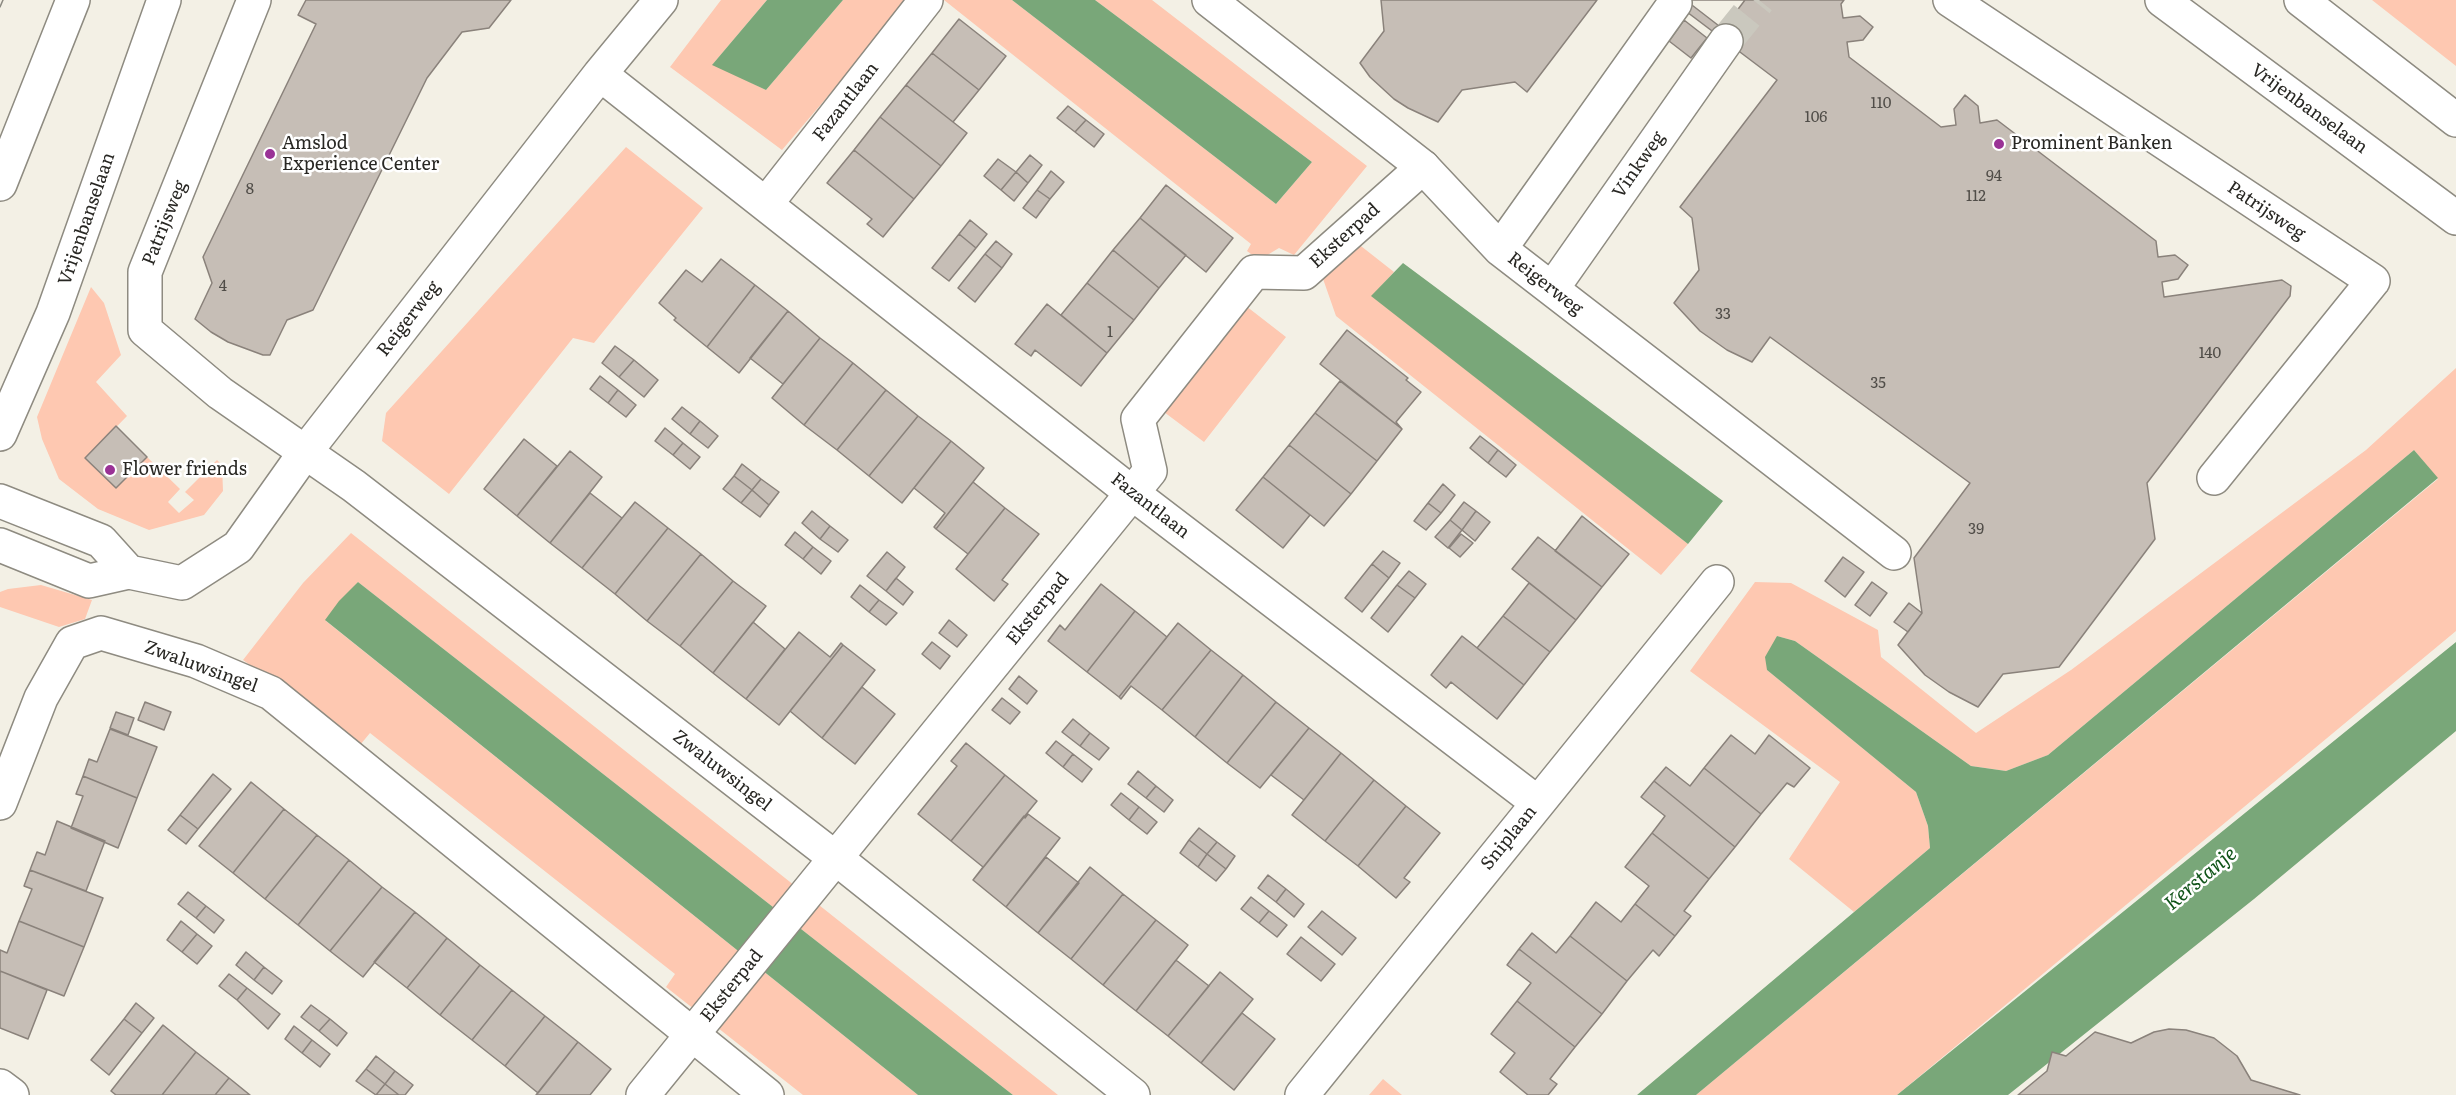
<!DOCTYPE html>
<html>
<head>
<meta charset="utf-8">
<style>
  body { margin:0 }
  canvas { display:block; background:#f3f0e5 }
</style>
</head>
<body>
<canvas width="2456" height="1095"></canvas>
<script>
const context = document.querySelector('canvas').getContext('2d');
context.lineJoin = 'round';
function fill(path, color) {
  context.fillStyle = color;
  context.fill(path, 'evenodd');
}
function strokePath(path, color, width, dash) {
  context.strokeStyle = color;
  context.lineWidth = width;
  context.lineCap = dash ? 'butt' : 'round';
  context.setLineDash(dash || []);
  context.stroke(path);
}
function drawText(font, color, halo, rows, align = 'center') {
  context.font = font + ' Literata,serif';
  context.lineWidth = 5;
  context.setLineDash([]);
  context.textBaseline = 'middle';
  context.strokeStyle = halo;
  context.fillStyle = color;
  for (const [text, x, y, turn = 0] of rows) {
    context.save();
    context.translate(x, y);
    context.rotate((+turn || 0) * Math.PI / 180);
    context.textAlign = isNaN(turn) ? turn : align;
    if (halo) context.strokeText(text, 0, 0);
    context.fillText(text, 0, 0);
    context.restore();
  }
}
const green = new Path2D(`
  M721,0H767L713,64L766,90L843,0H910L782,150L670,67Z
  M944,0H1012L1276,204L1312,162L1095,0H1152L1367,166L1294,255L1279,248L1259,260L1247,251L1251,244Z
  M2372,0H2456V66Z
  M626,147L703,208L594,343L573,338L449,494L382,441L386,413Z
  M1352,239L1394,272L1372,296L1688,544L1661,575L1336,316L1322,276Z
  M91,287L104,303L121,355L96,382L127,416L86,458L116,488L147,457L180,489L168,502L179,513L194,500L185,492L217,460L222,465L223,491L204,515L149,530L98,509L59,479L42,439L37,417Z
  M1246,306L1286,337L1204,442L1164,412Z
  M2456,368V631L1897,1095H1696L2438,479L2414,450L2048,755L2006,771L1971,766L1795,641L1777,636L1767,670L1916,792L1928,826L1930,848L1854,912L1789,859L1840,782L1690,671L1755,582L1791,583L1878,630L1881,657L1976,733L2071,670L2366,450Z
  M351,533L1058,1095H1013L358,582L326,621L918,1095H803L666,987L675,974L370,733L360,745L243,660L303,583Z
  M41,585L92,600L85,619L59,627L0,607V592L8,589Z
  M1383,1079L1402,1095H1369Z`);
const water = new Path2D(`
  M767,0H843L766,90L712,65Z
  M1012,0H1095L1312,162L1276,204Z
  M1403,263L1723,501L1688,544L1371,296Z
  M2414,450L2438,478L1696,1095H1637L1930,848L1928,826L1916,792L1767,670L1765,657L1777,636L1795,641L1971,766L2006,771L2048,755Z
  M358,582L1013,1095H918L325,620L339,601Z
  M2456,642V731L2254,899L2008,1095H1897Z`);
const building = new Path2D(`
  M306,0H511L489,28L462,32L427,78L313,310L287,320L270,355H263L228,342L211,332L195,319L212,283L203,257L316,24L298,15Z
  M1381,0H1597L1527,92L1515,82L1462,90L1438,122L1408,108L1394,99L1370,77L1360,63L1384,31Z
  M1671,0H1844L1841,4L1843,18L1860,16L1873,27L1863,40L1847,42L1849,57L1941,127L1956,125L1954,109L1965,95L1978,106L1980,123L1997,120L2156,241L2158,257L2175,255L2188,265L2178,279L2162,282L2164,297L2282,280L2291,286L2290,296L2147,483L2155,539L2059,667L2003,674L1978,707L1949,692L1925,675L1898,645L1922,613L1914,558L1970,483L1770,337L1752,362L1727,350L1700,331L1674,303L1699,270L1692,218L1680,207L1777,80Z
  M1690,0H1745L1723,29L1688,2Z
  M959,19L1006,56L979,90L932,53Z
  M1684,20L1707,38L1691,58L1669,41Z
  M932,53L979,90L953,122L906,85Z
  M906,85L967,133L941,166L880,117Z
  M1068,106L1086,120L1075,132L1057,118Z
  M880,117L941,166L914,199L854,150Z
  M1086,120L1104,134L1094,147L1075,132Z
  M854,150L914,199L883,237L867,224L872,219L827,183Z
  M1030,155L1042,165L1028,183L1016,172Z
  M998,159L1016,172L1001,190L984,176Z
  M1051,171L1064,182L1050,199L1037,190Z
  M1016,172L1028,183L1014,201L1001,190Z
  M1166,185L1233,238L1206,272L1140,218Z
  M1037,190L1050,199L1036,218L1023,208Z
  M1140,218L1186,255L1159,288L1113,250Z
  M970,220L987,234L976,248L959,234Z
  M959,234L976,248L949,281L932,268Z
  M996,241L1012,254L1002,268L985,254Z
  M1113,250L1159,288L1134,320L1087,283Z
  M985,254L1002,268L975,302L958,288Z
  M721,259L755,285L707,347L674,320L676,318L659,303L686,270L702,282Z
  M1087,283L1134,320L1107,353L1061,315Z
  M755,285L788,311L739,373L707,347Z
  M1047,304L1107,353L1081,386L1035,350L1031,356L1015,344Z
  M788,311L820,338L783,384L750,358Z
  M1347,330L1408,378L1406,380L1421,392L1396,422L1402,429L1320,364Z
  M820,338L853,363L804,425L772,398Z
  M615,346L634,360L619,377L602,363Z
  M634,360L658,380L644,397L619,377Z
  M853,363L886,390L837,450L804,425Z
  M600,376L618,390L608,403L590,389Z
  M1340,381L1402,429L1377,461L1315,413Z
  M618,390L636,405L626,417L608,403Z
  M886,390L918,416L869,476L837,450Z
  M682,407L700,421L690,434L672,419Z
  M1315,413L1377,461L1351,494L1289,445Z
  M918,416L951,441L902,503L869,476Z
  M700,421L718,436L708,448L690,434Z
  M116,426L147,457L116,488L85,458Z
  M665,428L683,443L673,455L655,441Z
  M1480,436L1498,450L1488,463L1470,448Z
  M524,439L557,466L517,516L484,489Z
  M951,441L984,468L936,529L934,527L945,513L914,488Z
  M683,443L700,457L690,469L673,455Z
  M1289,445L1351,494L1324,526L1263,477Z
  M1498,450L1516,465L1506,477L1488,463Z
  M570,451L602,477L550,543L517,516Z
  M742,464L761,479L752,490L734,476Z
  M734,476L752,490L741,503L723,489Z
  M1263,477L1310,515L1283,548L1236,510Z
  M761,479L779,492L769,505L752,490Z
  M973,482L1005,508L968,554L936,529Z
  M1443,484L1455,495L1441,513L1428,503Z
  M752,490L769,505L760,517L741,503Z
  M590,493L622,518L582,568L550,543Z
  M635,502L668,528L615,594L582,568Z
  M1464,502L1476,511L1462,530L1450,520Z
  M1428,503L1441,513L1426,530L1414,521Z
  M1005,508L1039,534L1002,580L1008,584L994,601L956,569Z
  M812,511L830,526L820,539L802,523Z
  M1476,511L1490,522L1475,541L1462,530Z
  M1582,516L1629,554L1602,587L1555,551Z
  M1450,520L1462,530L1448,548L1435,537Z
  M830,526L848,540L838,552L820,539Z
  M668,528L701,554L647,621L615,594Z
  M795,532L813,547L803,559L785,545Z
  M1461,534L1473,543L1460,557L1449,548Z
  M1538,537L1602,587L1576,620L1512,569Z
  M813,547L831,561L821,574L803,559Z
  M1383,551L1400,563L1389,578L1372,564Z
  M887,552L905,567L886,591L867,576Z
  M701,554L733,581L680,646L647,621Z
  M1843,557L1864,572L1845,597L1825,581Z
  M1372,564L1389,578L1362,612L1345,598Z
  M1409,571L1426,584L1415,598L1397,585Z
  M896,578L913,592L903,605L886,591Z
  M733,581L766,606L713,673L680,646Z
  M1872,582L1887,593L1870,616L1855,605Z
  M1529,583L1576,620L1550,652L1503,616Z
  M1101,584L1135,611L1087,672L1048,641L1060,625L1065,630Z
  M860,585L879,600L869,612L851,597Z
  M1397,585L1415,598L1388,632L1371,618Z
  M879,600L897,613L886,625L869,612Z
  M1909,603L1922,613L1908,632L1894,622Z
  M1135,611L1167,637L1119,697L1087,672Z
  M1503,616L1550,652L1524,685L1477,648Z
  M949,620L967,635L957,647L939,633Z
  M753,622L785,649L746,699L713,673Z
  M1178,623L1211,650L1162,710L1131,686L1121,699L1119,697Z
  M799,632L830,657L841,643L843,645L779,725L746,699Z
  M1462,636L1524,685L1497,719L1451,682L1446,688L1431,675Z
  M932,642L950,656L940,669L922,654Z
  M843,645L875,670L822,738L790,711Z
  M1211,650L1243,675L1195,737L1162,710Z
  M1243,675L1276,702L1227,763L1195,737Z
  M1019,676L1037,691L1027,704L1009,689Z
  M862,687L895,714L855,764L822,738Z
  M1002,698L1020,712L1010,724L992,710Z
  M145,702L171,712L164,730L138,720Z
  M1276,702L1309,728L1260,788L1227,763Z
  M116,712L134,718L128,735L110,728Z
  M1073,719L1090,733L1080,746L1062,732Z
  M1309,728L1341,753L1304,800L1271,775Z
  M110,729L157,747L137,798L83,776L89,759L97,762Z
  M1090,733L1109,748L1099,760L1080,746Z
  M1731,735L1755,754L1769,735L1810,768L1794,787L1787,783L1761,814L1704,768Z
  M1056,741L1073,754L1063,767L1046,753Z
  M966,743L1005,775L951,841L918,814L957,766L951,761Z
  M1341,753L1374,780L1325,841L1292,815Z
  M1073,754L1092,769L1082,782L1063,767Z
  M1666,767L1690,786L1704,768L1761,814L1735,847L1654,781Z
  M1138,771L1156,786L1146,798L1128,784Z
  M213,774L231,789L198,829L180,815Z
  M1005,775L1037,801L973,880L983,867L951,841Z
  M83,776L137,798L118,848L71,828L83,796L76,794Z
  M1374,780L1406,806L1358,866L1325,841Z
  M1654,781L1735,847L1709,879L1652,833L1665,816L1641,797Z
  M251,782L284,809L233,873L199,846Z
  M1156,786L1173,800L1164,812L1146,798Z
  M1121,793L1139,807L1129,820L1111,805Z
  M1406,806L1440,833L1404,878L1410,882L1396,898L1358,866Z
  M1139,807L1157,822L1147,834L1129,820Z
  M284,809L317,835L265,899L233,873Z
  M1028,814L1060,838L1006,907L973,880L1024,816L1025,818Z
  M180,815L198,829L186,844L168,830Z
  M57,821L105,841L86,891L30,870L37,852L45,855Z
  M1199,828L1217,842L1207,854L1189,840Z
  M1652,833L1709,879L1684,911L1691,916L1675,936L1635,904L1649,886L1625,867Z
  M317,835L349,860L298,925L265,899Z
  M1189,840L1207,854L1198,867L1180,853Z
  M1217,842L1235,856L1226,869L1207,854Z
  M1207,854L1226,869L1216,881L1198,867Z
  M1046,857L1079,883L1038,933L1006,907Z
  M349,860L382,887L330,951L298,925Z
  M1090,867L1123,894L1071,959L1038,933Z
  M30,870L103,898L84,947L19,921L32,889L24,886Z
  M1268,875L1286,889L1276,902L1258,888Z
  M382,887L415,912L363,977L330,951Z
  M1286,889L1304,904L1294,917L1276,902Z
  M188,892L206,906L196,918L178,904Z
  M1123,894L1156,920L1103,985L1071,959Z
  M1251,897L1269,911L1259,923L1241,909Z
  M1596,902L1621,922L1635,904L1675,936L1659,956L1653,950L1627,981L1570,936Z
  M206,906L224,920L214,933L196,918Z
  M1269,911L1287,925L1277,937L1259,923Z
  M1322,911L1356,938L1342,955L1308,927Z
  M415,912L447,938L407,988L374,962Z
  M1156,920L1188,945L1136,1011L1103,985Z
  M19,921L84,947L64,996L0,971V950L7,953Z
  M181,921L197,934L182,952L167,940Z
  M1532,933L1556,953L1570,936L1627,981L1602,1014L1519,949Z
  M197,934L212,946L197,964L182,952Z
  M1301,937L1335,964L1321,981L1287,954Z
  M447,938L480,965L440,1015L407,988Z
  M1519,949L1602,1014L1575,1047L1517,1001L1531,983L1507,965Z
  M246,952L264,967L254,980L236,965Z
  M1176,960L1209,986L1168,1036L1136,1011Z
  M480,965L512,990L472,1040L440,1015Z
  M264,967L282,981L272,994L254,980Z
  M0,971L47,990L28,1039L0,1028Z
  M1220,972L1253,999L1201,1063L1168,1036Z
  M229,974L247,988L237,1000L219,986Z
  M247,988L280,1014L268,1029L237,1000Z
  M512,990L545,1016L505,1066L472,1040Z
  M1517,1001L1575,1047L1550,1079L1557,1084L1548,1095H1528L1500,1072L1515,1053L1491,1034Z
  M136,1003L154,1018L142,1033L124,1019Z
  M311,1005L330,1019L319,1031L301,1017Z
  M1242,1013L1275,1039L1234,1090L1201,1063Z
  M545,1016L578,1042L538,1093L505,1066Z
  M124,1019L142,1033L109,1075L91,1060Z
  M330,1019L347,1033L337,1046L319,1031Z
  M163,1025L196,1052L162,1095H116L111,1091Z
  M294,1026L312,1040L302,1053L285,1039Z
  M2169,1029L2186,1030L2214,1038L2237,1056L2251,1080L2300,1095H2018L2047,1071L2052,1052L2066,1056L2095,1032L2131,1043L2154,1032Z
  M312,1040L330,1054L320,1067L302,1053Z
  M578,1042L611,1069L590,1095H536Z
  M196,1052L229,1078L215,1095H162Z
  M376,1056L395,1071L385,1084L366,1069Z
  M366,1069L385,1084L376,1095L356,1081Z
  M395,1071L413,1085L405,1095H399L385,1084Z
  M229,1078L250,1095H215Z
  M385,1084L399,1095H376Z`);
const minorTunnel = new Path2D(`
  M1726,41L1759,0`);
const pedestrian = new Path2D(`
  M766,204L926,0
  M643,1095L1150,471L1138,419L1254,272L1304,273L1423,167`);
const minor = new Path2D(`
  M254,0L145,272V330L220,393L354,486L847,867L1133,1095
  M1209,0L1423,167L1500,249L1894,553
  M1950,0L2373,281L2214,478
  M600,74L1132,493L1538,803
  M1500,249L1675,3
  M1552,289L1726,41
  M0,501L101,541L129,572
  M0,545L89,581L129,572L182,583L238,547L306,451L600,74L661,0
  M0,803L41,698L72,643L101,633L196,661L271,693L767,1095
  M0,1086L12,1095
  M1302,1095L1717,582`);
const secondary = new Path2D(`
  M2162,0L2456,218
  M2301,0L2456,120
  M0,184L73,0
  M0,434L53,313L164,0`);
const tram = new Path2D(`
  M0,7L3,0`);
const markers = [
  [1999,144,6,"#9a3296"],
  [270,154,6,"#9a3296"],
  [110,470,6,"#9a3296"]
];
const numberNames = [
  ["110",1881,104],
  ["106",1816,118],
  ["94",1994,177],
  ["8",250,190],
  ["112",1976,197],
  ["4",223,287],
  ["33",1723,315],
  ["1",1110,333],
  ["140",2210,354],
  ["35",1878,384],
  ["39",1976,530]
];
const streetNames = [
  ["Fazantlaan",846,102,-52],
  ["Vrijenbanselaan",2309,109,36],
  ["Vinkweg",1639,165,-55],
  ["Patrijsweg",2266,211,34],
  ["Vrijenbanselaan",87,219,-71],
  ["Patrijsweg",165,223,-68],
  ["Eksterpad",1345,236,-42],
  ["Reigerweg",1545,284,38],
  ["Reigerweg",409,319,-52],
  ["Fazantlaan",1150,506,38],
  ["Eksterpad",1038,609,-51],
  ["Zwaluwsingel",201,667,20],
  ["Zwaluwsingel",722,771,38],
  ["Sniplaan",1509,838,-51],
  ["Eksterpad",732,986,-51]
];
const poiNames = [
  ["Amslod",282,144],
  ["Experience Center",282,165],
  ["Prominent Banken",2011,144],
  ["Flower friends",122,470]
];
const waterNames = [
  ["Kerstanje",2201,879,-40]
];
fill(green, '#fec8b1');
fill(water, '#79a779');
fill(building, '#c6beb6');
strokePath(building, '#8a827b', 1.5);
strokePath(minorTunnel, '#cac8be', 33, [33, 16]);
strokePath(pedestrian, '#8e8b81', 36);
strokePath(minor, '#8e8b81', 36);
strokePath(secondary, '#8e8b81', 36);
strokePath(pedestrian, '#fff', 33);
strokePath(minor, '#fff', 33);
strokePath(secondary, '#fff', 33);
strokePath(tram, '#8c8a82', 1.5);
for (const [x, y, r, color] of markers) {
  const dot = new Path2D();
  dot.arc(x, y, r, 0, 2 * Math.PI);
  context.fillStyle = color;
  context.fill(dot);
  strokePath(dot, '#fff', 2);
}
drawText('15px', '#504d48', null, numberNames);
drawText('18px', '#282723', '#fff', streetNames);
drawText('18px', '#282723', '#fff', poiNames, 'left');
drawText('italic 20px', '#105419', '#fff', waterNames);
</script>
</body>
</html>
